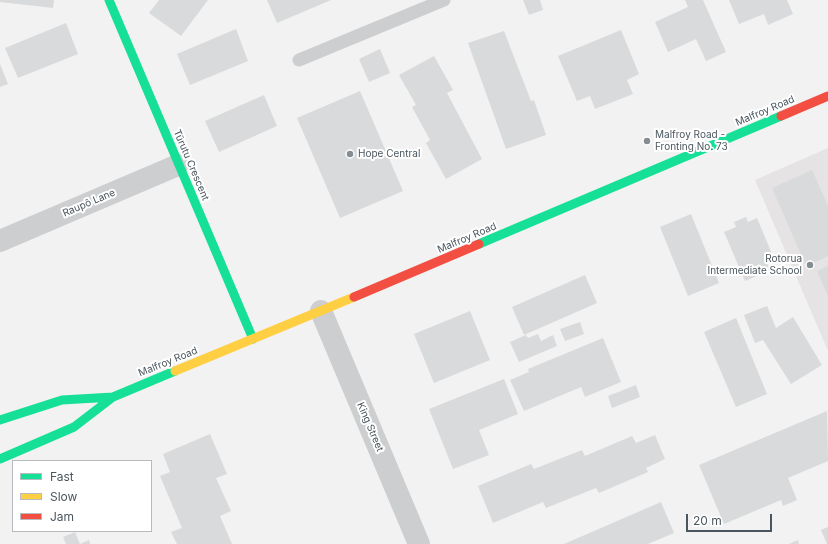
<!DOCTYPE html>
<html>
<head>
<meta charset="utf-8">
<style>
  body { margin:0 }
  #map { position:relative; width:828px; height:544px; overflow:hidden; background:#f3f2f2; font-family:Inter,sans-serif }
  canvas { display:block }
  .legend { position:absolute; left:12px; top:460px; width:140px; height:72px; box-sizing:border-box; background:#fff; border:1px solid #b7bbbf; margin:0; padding:5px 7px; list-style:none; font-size:12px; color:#4a565e }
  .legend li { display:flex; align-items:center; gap:8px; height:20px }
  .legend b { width:20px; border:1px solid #b7bbbf }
  .scale { position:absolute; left:686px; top:514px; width:86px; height:18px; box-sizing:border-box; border:2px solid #4a565e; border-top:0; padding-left:5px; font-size:12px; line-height:14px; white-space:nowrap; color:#4a565e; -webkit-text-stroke:3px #fff; paint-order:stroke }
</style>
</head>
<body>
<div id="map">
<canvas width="828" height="544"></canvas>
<ul class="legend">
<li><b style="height:5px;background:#16e098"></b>Fast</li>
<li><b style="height:5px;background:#ffcf43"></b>Slow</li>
<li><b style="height:5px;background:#f24e42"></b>Jam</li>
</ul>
<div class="scale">20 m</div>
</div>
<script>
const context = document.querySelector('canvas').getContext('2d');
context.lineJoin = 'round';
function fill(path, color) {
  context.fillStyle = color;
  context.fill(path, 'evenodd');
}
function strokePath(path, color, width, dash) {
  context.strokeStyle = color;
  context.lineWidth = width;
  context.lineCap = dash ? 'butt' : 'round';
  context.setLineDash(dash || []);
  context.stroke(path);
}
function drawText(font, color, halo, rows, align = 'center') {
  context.font = font + ' Inter,sans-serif';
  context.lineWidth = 4;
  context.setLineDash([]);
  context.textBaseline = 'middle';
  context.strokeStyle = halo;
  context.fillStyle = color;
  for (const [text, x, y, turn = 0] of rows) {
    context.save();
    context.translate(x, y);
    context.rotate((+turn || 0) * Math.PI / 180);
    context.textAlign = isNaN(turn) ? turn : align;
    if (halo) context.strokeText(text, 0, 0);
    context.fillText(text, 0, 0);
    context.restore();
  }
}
const education = new Path2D(`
  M828,148V351L755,180Z`);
const building = new Path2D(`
  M0,0H54L53,8L0,2Z
  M159,0H208L181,36L149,13Z
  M267,0H331L277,23Z
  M523,0H540L543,10L529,15Z
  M685,0H703L726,52L706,61L696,39L668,52L655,22L688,7Z
  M729,0H787L793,14L768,25L764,14L739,24Z
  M66,23L78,54L18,78L5,48Z
  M236,29L248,61L190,85L177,54Z
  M621,30L639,74L627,80L633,94L595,109L590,96L577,101L558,56Z
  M504,31L531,101L534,100L546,135L506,149L468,43Z
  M380,49L390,73L369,82L359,59Z
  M434,56L453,90L447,93L482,159L446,179L426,143L430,140L412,107L416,105L399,75Z
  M0,64L8,84L0,87Z
  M360,91L403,191L340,218L297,118Z
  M264,95L277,126L219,152L205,121Z
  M812,170L828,206V256L806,266L772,188Z
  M691,214L719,283L688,296L660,227Z
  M746,217L748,222L757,218L772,254L764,257L770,270L745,281L724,232L736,227L734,222Z
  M828,266V296L817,271Z
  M585,275L597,303L524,335L512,307Z
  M767,306L776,328L793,317L822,365L791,384L763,340L755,343L744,315Z
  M470,311L490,360L434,383L414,334Z
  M736,318L767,394L736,407L704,332Z
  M580,322L584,334L565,341L560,329Z
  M538,334L541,341L553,335L557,346L519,362L510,342L526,335L528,338Z
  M603,338L621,382L585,397L581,387L524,411L510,380L529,372L528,369Z
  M504,379L518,414L479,430L489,455L453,469L429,409Z
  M636,385L640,397L612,408L608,396Z
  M827,411L828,461L788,478L797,500L783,506L781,500L724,524L699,465Z
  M210,434L227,474L216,478L231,511L220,516L232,544H177L171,532L182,528L160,476L170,472L163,454Z
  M655,435L665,459L646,468L648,472L599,493L596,488L546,508L543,502L493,523L478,486L531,464L534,469L582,450L585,456L632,436L636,443Z
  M661,502L674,533L648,544H564Z
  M828,527V544H827L821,530Z
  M75,532L80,544L89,540L90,544H66L63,537Z
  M798,540L799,544H789Z`);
const lane = new Path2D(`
  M299,60L444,0`);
const street = new Path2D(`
  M0,241L178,165
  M321,311L419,544`);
const fast = new Path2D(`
  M109,0L253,339
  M479,244L781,116
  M0,420L62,400L113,397
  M0,459L74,427L113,397L175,371`);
const slow = new Path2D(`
  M175,371L354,297`);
const jam = new Path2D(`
  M781,116L828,96
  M354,297L479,244`);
const markers = [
  [647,141,4,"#858d92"],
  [350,154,4,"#858d92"],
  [810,265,4,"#858d92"]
];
const streetNames = [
  ["Malfroy Road",765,111,-23],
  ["Tūrutu Crescent",191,165,67],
  ["Raupō Lane",89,203,-23],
  ["Malfroy Road",467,238,-23],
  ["Malfroy Road",168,362,-22],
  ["King Street",370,427,67]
];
const poiNames = [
  ["Malfroy Road -",655,135],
  ["Fronting No. 73",655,147],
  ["Hope Central",358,154],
  ["Rotorua",802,259,"right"],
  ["Intermediate School",802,271,"right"]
];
fill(education, '#e5e3e4');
fill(building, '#d9dadb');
strokePath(lane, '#ccced0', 13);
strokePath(street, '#ccced0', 22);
strokePath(fast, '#16e098', 9);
strokePath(slow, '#ffcf43', 9);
strokePath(jam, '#f24e42', 9);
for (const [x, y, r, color] of markers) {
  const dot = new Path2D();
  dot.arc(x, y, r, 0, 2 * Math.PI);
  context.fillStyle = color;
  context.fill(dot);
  strokePath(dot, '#fff', 1.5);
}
drawText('10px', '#4a565e', '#fff', streetNames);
drawText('10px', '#4a565e', '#fff', poiNames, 'left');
</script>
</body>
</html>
